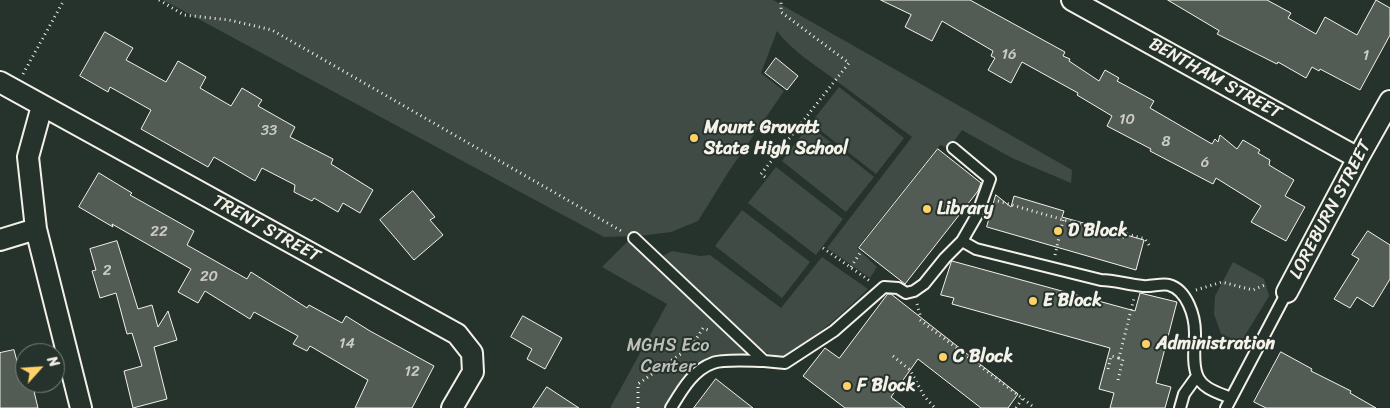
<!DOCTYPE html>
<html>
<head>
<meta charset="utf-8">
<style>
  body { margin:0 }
  #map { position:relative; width:1390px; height:408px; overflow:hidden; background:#26332d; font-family:Sriracha,sans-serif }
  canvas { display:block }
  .north { position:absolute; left:15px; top:343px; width:50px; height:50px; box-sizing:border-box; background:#26332d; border:1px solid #787f78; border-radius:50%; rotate:64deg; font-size:14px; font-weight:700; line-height:20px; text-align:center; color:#f4f1e8 }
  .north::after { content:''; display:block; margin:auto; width:18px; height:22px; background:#ffd166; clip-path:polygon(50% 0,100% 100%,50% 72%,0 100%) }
</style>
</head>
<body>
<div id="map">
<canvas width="1390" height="408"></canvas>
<div class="north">N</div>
</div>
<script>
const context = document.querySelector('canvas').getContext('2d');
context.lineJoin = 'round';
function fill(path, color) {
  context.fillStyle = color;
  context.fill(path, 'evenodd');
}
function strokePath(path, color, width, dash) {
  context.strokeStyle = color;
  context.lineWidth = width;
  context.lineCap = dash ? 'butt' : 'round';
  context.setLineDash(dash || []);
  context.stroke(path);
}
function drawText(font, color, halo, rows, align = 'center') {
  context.font = font + ' Sriracha,sans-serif';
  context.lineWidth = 4;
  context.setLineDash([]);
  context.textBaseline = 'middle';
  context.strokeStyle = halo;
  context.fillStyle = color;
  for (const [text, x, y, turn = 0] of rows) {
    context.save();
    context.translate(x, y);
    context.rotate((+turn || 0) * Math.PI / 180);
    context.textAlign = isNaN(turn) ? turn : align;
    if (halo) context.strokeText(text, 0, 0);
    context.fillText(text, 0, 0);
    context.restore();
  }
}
const green = new Path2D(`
  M163,0H773L1072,170L1071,183L1012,158L962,130L949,148L940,145L857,248L877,267L870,278L827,248L912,137C886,118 860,98 834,79C814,64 792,51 777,31L761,73L784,91L729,171L698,221L671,232L639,236L604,237Z
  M839,87L904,138L876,174L811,123Z
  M809,125L874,177L846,212L782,161Z
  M776,167L843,219L816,255L748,203Z
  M742,210L810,262L782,298L715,246Z
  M628,241L752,357L715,358L669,408H610L667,304L602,267Z
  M672,251L700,256L710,255L781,308L822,257L868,289C839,317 815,338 780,358L760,350L659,258Z
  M1233,262L1264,279L1269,296L1241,342L1221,334L1214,314L1215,296Z`);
const building = new Path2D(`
  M881,0H970L1065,52L1063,56L1070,59L1069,61L1099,81L1105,70L1119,78L1117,81L1154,101L1150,108L1212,144L1215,139L1218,142L1220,135L1237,149L1243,140L1260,150L1258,153L1270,160L1269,165L1294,180L1285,196L1305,207L1286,241L1251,222L1261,206L1216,178L1213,184L1150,151L1151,149L1107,126L1112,116L1077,95L1078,93L1022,62L1011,83L988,70L995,58L991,56L993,51L942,21L932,41L905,27L911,15Z
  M1168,0H1267L1291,13L1288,18L1316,34L1325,17L1357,35L1376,0L1390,8V35L1360,90L1320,69L1319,71L1312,67L1306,78L1278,62L1277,64L1217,34L1219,31Z
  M105,32L133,48L126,60L166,82L178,61L206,77L200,88L231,106L242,88L262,100L258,106L295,127L290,137L333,159L331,164L373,190L360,213L343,203L338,212L314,198L312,201L294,192L295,185L262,168L255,181L214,157L208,167L141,129L151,110L110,87L108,92L80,76Z
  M776,58L798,76L787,90L765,73Z
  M938,149L981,183L978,191L905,284L859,248Z
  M99,173L132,193L130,195L194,231L187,245L247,279L251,272L307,308L309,305L342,323L346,316L370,331L434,366L412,408H355L368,380L310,346L307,351L293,344L298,336L254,312L250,319L205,291L198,303L178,292L191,269L112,224L113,227L79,207Z
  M413,191L435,217L430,220L443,235L414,260L380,220Z
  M996,195L1011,207L1014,196L1064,211L1062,217L1144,240L1136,270L987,227Z
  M1368,231L1390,245V279L1373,307L1357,297L1350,308L1334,299L1359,259L1352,255Z
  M117,241L138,309L152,305L158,327L168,311L177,340L154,347L167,399L133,408L124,371L142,366L132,333L127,334L116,293L100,298L92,271L96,270L90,249Z
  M952,261L1135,311L1140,293L1177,302L1156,383L1171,387L1165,408H1110L1114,393L1099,389L1110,348L952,304L954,298L941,295Z
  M888,294H891L1018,394L1008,408H981L918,359L891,397L905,408H845L803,376L825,348L839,358Z
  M523,316L562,338L545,369L527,359L532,349L511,337Z
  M14,350L19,369L25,367V383H32L38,408H0V353Z
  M1281,352L1312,369L1311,371L1351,391L1350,393L1376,408H1266L1254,402Z
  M716,379L753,408H694Z
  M547,387L579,408H533Z`);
const path = new Path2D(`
  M159,0L184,15L229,20L272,30L623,232
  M23,74L64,0
  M765,177L761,174L849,63L781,12V0
  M998,201L1123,237L1127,234L1145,239L1149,245
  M823,248L870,281
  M1055,255L1063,220
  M851,267L862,250
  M1196,290L1222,282L1253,290L1267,284
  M917,304L921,318
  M920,320L1035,408
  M893,356L910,370L924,396L935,408
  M1108,369L1111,356L1119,358
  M1118,380L1123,359L1119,358L1134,298
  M638,408V384L692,346L703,328L708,330
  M1016,408L1022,399`);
const lane = new Path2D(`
  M953,148L990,179L977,215L962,241
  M634,238L764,361L785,363L834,331L884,287L898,288L906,293L914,291L924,284L945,258L962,241L976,249L1101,280C1115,280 1128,285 1143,286C1151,287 1162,283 1169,285C1187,290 1195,316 1195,333C1195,346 1192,362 1197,375C1202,389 1219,393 1231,398
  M671,408C682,390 693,370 713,363C723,359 752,361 764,361
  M1180,408L1184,394L1197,376
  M1226,408L1287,292`);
const street = new Path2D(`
  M1072,0L1358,158
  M0,82L457,334L472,353L473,372L452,408
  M42,106L28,157L36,229L81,408
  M0,240L36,229
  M1287,292L1358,158L1390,101`);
const markers = [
  [694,138,5,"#ffd166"],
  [927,209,5,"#ffd166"],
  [1058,231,5,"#ffd166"],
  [1033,301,5,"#ffd166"],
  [1146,344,5,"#ffd166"],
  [943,357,5,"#ffd166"],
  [847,386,5,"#ffd166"]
];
const numberNames = [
  ["16",1009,55],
  ["1",1366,56],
  ["10",1127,120],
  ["33",269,131],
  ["8",1166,142],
  ["6",1205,163],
  ["22",159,232],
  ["2",107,271],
  ["20",209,277],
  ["14",347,344],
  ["12",412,372]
];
const streetNames = [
  ["BENTHAM STREET",1215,79,29],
  ["LOREBURN STREET",1331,210,-62],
  ["TRENT STREET",266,229,29]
];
const poiNames = [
  ["Mount Gravatt",704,128],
  ["State High School",704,149],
  ["Library",937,209],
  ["D Block",1068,231],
  ["E Block",1043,301],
  ["Administration",1156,344],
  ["C Block",953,357],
  ["F Block",857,386]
];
const parkNames = [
  ["MGHS Eco",668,346],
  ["Center",668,367]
];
fill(green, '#414b45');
fill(building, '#525c55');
strokePath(building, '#f4f1e8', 1);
strokePath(lane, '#f4f1e8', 14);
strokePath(street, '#f4f1e8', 24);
strokePath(path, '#f4f1e8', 3, [1, 4]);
strokePath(lane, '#26332d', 10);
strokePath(street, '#26332d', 20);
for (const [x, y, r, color] of markers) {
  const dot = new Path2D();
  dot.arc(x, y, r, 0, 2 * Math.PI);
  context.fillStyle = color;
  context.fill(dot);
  strokePath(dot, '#26332d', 2);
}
drawText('15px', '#ccccc3', null, numberNames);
drawText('18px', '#f4f1e8', '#26332d', streetNames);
drawText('bold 18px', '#f4f1e8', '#26332d', poiNames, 'left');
drawText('18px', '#bebfb7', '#26332d', parkNames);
</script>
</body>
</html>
